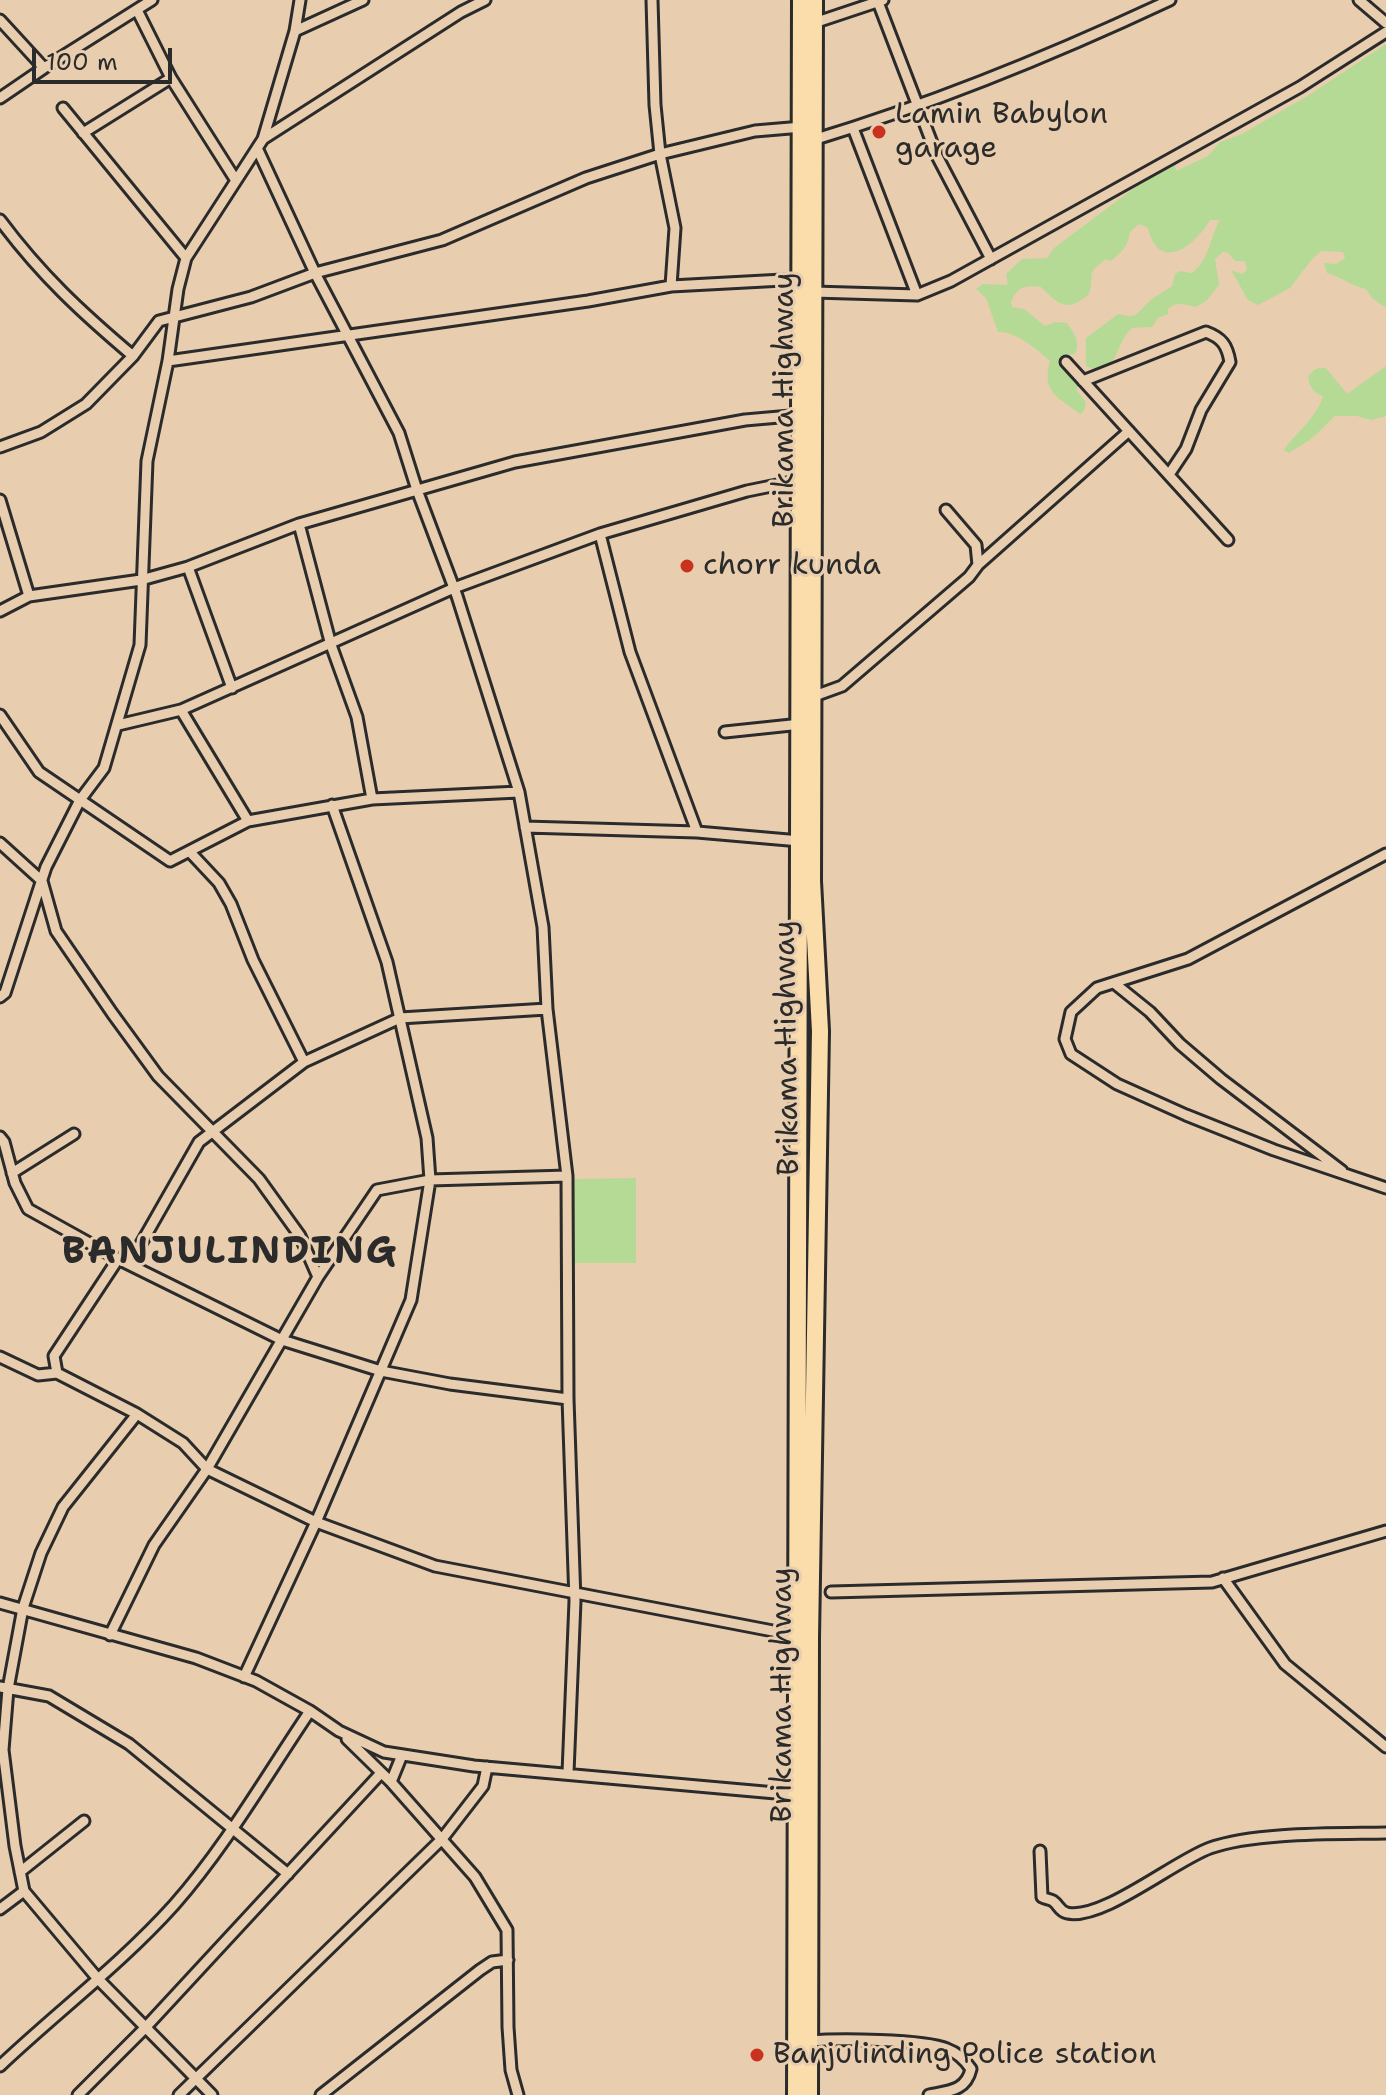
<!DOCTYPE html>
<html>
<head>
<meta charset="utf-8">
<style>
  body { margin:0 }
  #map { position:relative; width:1386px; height:2095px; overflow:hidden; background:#e8ceaf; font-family:"Shantell Sans",sans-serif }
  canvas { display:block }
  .scale { position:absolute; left:32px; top:48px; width:140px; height:36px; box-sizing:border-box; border:4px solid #2b2b2b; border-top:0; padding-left:10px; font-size:24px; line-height:28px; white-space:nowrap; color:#2b2b2b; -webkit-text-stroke:6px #e8ceaf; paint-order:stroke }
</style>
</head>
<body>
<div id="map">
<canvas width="1386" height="2095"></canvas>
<div class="scale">100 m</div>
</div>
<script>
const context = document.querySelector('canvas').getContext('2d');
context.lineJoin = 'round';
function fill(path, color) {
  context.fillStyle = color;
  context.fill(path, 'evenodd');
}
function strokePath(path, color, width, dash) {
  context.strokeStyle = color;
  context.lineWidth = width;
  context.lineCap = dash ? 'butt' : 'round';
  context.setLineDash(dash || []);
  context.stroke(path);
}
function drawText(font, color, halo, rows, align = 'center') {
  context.font = font + ' "Shantell Sans",sans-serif';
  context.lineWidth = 6;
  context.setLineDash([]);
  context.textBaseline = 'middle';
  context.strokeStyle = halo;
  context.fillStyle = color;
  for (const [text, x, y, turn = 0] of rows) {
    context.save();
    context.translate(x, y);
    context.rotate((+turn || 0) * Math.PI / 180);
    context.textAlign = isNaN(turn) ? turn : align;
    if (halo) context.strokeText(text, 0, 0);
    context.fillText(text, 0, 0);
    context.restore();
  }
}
const green = new Path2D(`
  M1386,44V308L1372,298L1366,289C1351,286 1342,277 1327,273L1324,263L1336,264L1345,258L1343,252L1321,251L1312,259L1290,288L1258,305L1248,300L1231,270L1242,274L1247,270L1245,261H1235L1228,253L1223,252L1215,259L1219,285L1206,301L1196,307C1186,306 1178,300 1168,309V314L1158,318L1152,327L1132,328C1115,344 1121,362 1099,371L1086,366V338L1118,314C1139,319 1135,314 1148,303C1154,296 1164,292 1172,286L1175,274L1180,271L1192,273C1210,259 1209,239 1220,220H1210C1195,246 1159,274 1148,228L1139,224L1130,232C1128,246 1122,252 1111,261L1106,259C1083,276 1096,272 1089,294C1067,313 1059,305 1041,287C1025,285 1018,286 1011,302L1012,307L1024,309L1045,326L1055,322L1067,323C1074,333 1081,341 1075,354L1061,356C1056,370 1070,374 1078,382L1077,391L1086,402L1084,411L1080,414C1058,397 1041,392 1050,361C1037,349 1016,331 998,332L986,298L976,289L983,284L1008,285L1006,274L1022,259L1047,258L1054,248L1141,183L1146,182L1152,173L1175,162L1176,171L1208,156L1220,142L1242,134L1309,95Z
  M1386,366V416L1371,420L1357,416H1335L1311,439L1289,453L1284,450C1297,431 1316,419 1323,396C1314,394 1310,387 1308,378C1312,370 1317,367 1326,368L1347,394Z
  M636,1178V1263H574L573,1179Z`);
const street = new Path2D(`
  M652,0L655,105L660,154L675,228L671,286
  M1359,0L1386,23
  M878,2L937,156L991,259
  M137,10L171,78L235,179
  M0,20L44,68L0,98
  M814,23L883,0
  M295,31L363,0
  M44,68L152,0
  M63,108L186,258
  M853,128L917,295
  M83,133L171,78
  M263,139L461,12L485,0
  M813,140C935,103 1055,54 1170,0
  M257,148L315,273L399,433L417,490L457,596L519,792L543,927L547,1009L567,1176L568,1399L575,1601L568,1773
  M0,220C41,275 81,312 133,356
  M813,292L917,295L951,281L1300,87L1386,32
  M168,361L588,301L671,286L802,279
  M1066,362L1228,540
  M1083,381L1206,332C1222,338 1227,345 1230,362L1201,410L1186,449L1170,473
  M0,447L41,432L86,404L133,356L159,321L251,297L315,273L442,240L586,178L660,154L755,131L802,127
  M0,500L29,596
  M299,524L331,645L357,717L372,799
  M600,534L630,652L697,832
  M978,565L1129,431
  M188,567L232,688
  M0,611L29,596L141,580L188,567L299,524L515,462L745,420L802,415
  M809,698L842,686L969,577L978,565L976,545L946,510
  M181,710L248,821
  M0,715L39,772L170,861L248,821L372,799L519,792
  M118,725L181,710L454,588L600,534L747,491L801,480
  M725,732L801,724
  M525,827L697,832L800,841
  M0,843L42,881L56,931L112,1013L158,1076L259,1179L300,1236L318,1277
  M190,852L219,883L231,904L253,960L304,1062
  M1386,854L1188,959L1097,988L1071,1012L1065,1039L1071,1054L1117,1084L1186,1115L1274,1150L1386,1188
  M1114,983L1150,1012L1180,1044L1221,1079L1342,1171
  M0,997L5,993L46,867L80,800L104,768L140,645L147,461L168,361L178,289L186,258L263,139L295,31L300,0
  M0,1137L4,1142L15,1183L28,1209L118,1259L282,1340L381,1371L450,1384L568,1399
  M12,1173L74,1134
  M130,1263L199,1142L304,1062L400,1018L547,1009
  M0,1357L38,1375L57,1373L137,1414L183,1443L207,1469L316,1522L435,1566L799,1636
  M57,1373L54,1356L118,1259
  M137,1414L63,1507L41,1553L23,1608L8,1689L3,1750L15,1846L24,1891L98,1979L212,2095
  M1223,1578L1285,1664L1386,1747
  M831,1592L1212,1582L1386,1531
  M0,1603L196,1658L256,1681L310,1711L339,1731L384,1752L474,1766L798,1795
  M110,1635L154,1545L207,1469L318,1277L377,1190L430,1180L567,1176
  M244,1677L316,1522L411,1300L430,1180L427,1138L387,962L332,805
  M0,1687L49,1696L129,1744L288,1874
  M347,1739L391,1782L475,1877L507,1930L508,2027L511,2070L518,2095
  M391,1782L402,1755
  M1040,1851L1042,1897C1045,1899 1050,1899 1053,1901C1059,1905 1059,1911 1067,1913C1102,1921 1174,1861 1210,1848C1256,1832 1336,1834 1386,1833
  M20,1872L84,1821
  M0,1909L24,1891
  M809,2041C838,2039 923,2039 947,2049C958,2053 965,2060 971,2069C966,2091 949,2091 929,2095
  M0,2066C57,2012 121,1964 174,1905C226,1846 266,1776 310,1711
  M78,2095L145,2028L381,1773
  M179,2095L442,1839L483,1786L487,1767
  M321,2095L480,1970L492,1962L508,1960`);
const highway = new Path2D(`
  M796,2095L801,0
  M809,2095L810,1638L820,1031L812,881L814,0`);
const markers = [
  [879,132,8,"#c8321e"],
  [687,566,8,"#c8321e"],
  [757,2055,8,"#c8321e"]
];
const poiNames = [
  ["Lamin Babylon",895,115],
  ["garage",895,149],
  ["chorr kunda",703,566],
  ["Banjulinding Police station",773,2055]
];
const streetNames = [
  ["Brikama Highway",785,400,-90],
  ["Brikama Highway",788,1048,-91],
  ["Brikama Highway",783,1695,-90]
];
const districtNames = [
  ["BANJULINDING",230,1253]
];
fill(green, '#b4da96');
strokePath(street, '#2b2b2b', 15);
strokePath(highway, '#2b2b2b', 22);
strokePath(street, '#e8ceaf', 9);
strokePath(highway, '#fbddab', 16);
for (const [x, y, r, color] of markers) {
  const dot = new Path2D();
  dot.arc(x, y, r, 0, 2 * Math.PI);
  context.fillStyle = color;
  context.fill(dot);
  strokePath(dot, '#e8ceaf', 3);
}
drawText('30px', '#2b2b2b', '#e8ceaf', poiNames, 'left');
drawText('30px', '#2b2b2b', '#e8ceaf', streetNames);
context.letterSpacing = '2px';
drawText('bold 38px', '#2b2b2b', '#e8ceaf', districtNames);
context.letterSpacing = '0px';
</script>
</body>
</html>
